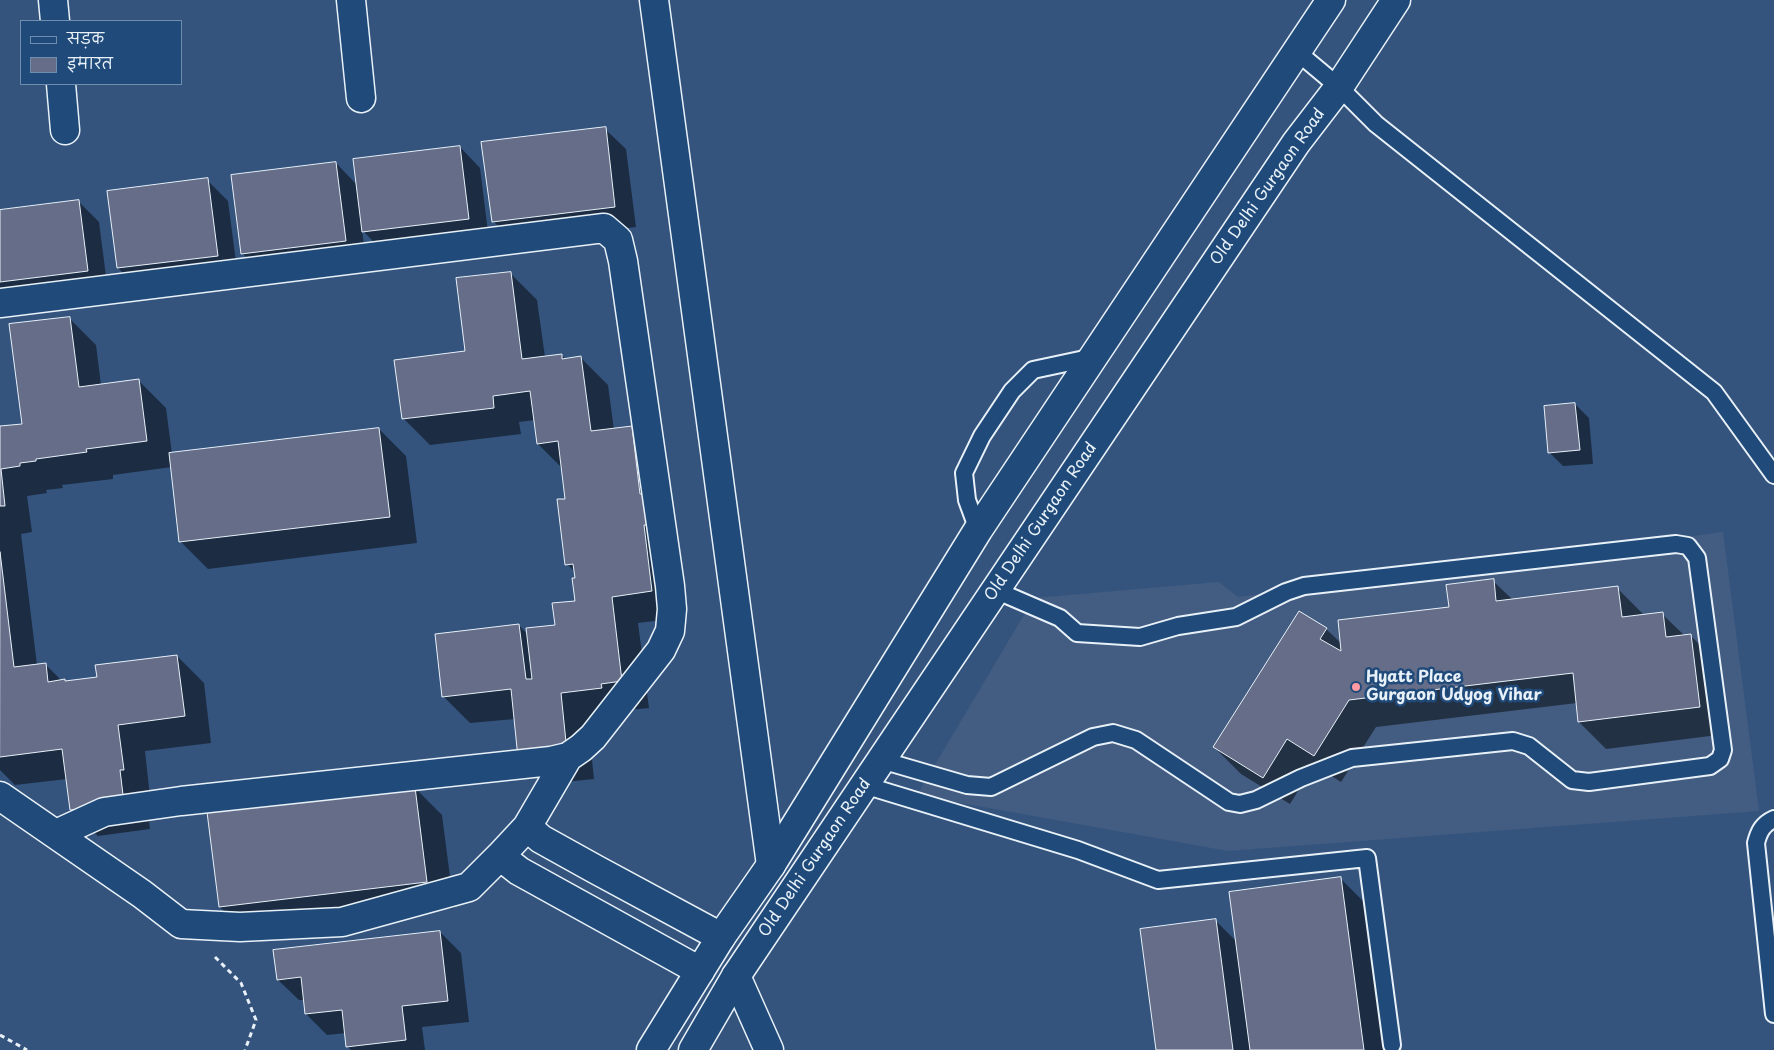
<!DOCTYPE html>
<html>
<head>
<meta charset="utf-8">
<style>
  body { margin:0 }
  #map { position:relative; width:1774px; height:1050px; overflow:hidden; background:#34547e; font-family:"Playpen Sans","Playpen Sans Deva",sans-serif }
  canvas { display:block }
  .legend { position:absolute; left:20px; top:20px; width:162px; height:65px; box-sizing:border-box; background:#1f4a7a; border:1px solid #6f8dac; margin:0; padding:6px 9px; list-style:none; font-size:15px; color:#e8f1f8 }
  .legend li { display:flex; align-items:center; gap:10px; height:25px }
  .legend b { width:25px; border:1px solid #6f8dac }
</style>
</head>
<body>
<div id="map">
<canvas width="1774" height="1050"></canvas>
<ul class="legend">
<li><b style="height:6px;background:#1f4a7a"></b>सड़क</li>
<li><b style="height:14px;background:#656d88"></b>इमारत</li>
</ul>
</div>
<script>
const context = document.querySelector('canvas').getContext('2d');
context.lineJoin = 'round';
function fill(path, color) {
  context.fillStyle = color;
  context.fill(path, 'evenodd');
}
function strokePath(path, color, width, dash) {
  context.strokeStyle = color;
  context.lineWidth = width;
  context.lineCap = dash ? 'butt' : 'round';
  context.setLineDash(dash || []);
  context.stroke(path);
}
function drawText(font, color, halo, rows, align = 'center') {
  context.font = font + ' "Playpen Sans",sans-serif';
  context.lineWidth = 5;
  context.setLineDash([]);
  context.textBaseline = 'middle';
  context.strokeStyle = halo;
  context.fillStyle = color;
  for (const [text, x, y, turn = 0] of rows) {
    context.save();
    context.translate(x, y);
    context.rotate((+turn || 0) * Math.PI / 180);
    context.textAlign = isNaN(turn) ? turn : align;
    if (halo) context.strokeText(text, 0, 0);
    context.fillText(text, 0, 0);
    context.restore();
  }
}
const built = new Path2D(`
  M1723,532L1759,811L1228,851L917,795L1034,598L1219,582L1238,597Z`);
const shadow = new Path2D(`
  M605,129L626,149L636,227L514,242L493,221Z
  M460,147L480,168L489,240L384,252L362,230L366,261L263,274L242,253L336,163L357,185Z
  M207,180L228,201L238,277L139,289L118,268Z
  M78,201L99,222L108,292L0,297V211Z
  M510,273L537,300L545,357L561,355L566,359L581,358L608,385L614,430L631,427L658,454L679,618L638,623L649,708L628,710V714L588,720L594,779L546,784L519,757L515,719L470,723L443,696L519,625L528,635L556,626L576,602V573L567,564V500L562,468L538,444L535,420L519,422L521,434L430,445L403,418L467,352Z
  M69,318L96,345L101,385L139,381L166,408L172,454L379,429L406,456L417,543L208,569L181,542L172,467L113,475V479L62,485L63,488L46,490L47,493L27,496L32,532L21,534L37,665L45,664L62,681L65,680L67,682L98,678L177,656L204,683L211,743L145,751L150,797H146L150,829L98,836L71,809L67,779L15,785L0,770V428L23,425Z
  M1575,404L1589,418L1593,464L1563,466L1549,452Z
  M1493,581L1513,600L1617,588L1644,615L1662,614L1685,636L1690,635L1717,662L1726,734L1606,749L1579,722L1577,703L1376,727L1341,782L1314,765L1290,804L1241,774L1214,747L1299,612L1326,629L1342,644L1450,608Z
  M415,788L442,815L454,908L247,934L220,907Z
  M1340,878L1367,905L1386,1050H1157L1215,920L1237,942Z
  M440,932L461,953L469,1022L422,1027L425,1050H351L347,1046L346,1033L327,1035L306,1014L305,1000H299L278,980Z`);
const building = new Path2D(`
  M606,127L615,207L492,222L481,142Z
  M460,146L469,219L362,232L353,159Z
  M336,162L346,241L241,254L231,175Z
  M208,178L218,256L117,268L107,191Z
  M79,200L88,271L0,282V210Z
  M511,272L522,359L562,354V359L581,356L591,431L632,426L640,494L644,493L647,525H644L652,591L612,597L622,681L601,684L602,688L561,693L567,752L518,758L511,689L442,697L435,634L519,624L526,679H532L526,628L555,625L552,603L575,601L572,578H575L573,564L565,565L557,499H565L558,441L537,444L530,391L493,396L494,408L402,419L394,360L465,351L456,278Z
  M70,317L79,387L139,379L147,441L86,449L87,452L36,459V461L20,463V466L1,469L5,506H0V426L22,424L9,324Z
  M1575,403L1580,450L1548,453L1544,406Z
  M379,428L390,517L179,542L169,453Z
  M0,552L14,667L46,663L48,682L65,679V681L97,677L95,665L177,655L185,716L118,725L124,770H120L124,803L70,810L62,749L0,757Z
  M1494,579L1496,601L1618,586L1622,617L1663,612L1666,637L1691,634L1700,707L1578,722L1573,673L1349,700L1314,756L1287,739L1263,778L1213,747L1299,611L1327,628L1320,639L1341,651L1338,620L1449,607L1446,585Z
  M415,787L427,882L219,907L207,812Z
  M1341,877L1364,1050H1250L1229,892Z
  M1216,919L1233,1050H1156L1140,929Z
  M440,931L448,1001L402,1006L406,1040L346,1047L342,1010L305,1014L301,977L277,980L273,950Z`);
const path = new Path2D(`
  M215,957L241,983L256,1020L245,1050
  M0,1035L27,1050`);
const service = new Path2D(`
  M1296,51L1339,87L1376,124L1714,392L1774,475
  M978,530L967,500L964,473L982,436L1012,391L1033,370L1094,357
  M881,760L967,785L991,787L1093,737L1113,733L1136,740L1229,802L1240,804L1256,800L1301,778L1352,758L1513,741L1529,746L1572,780L1589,782L1710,766L1720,759L1723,750L1697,558L1688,546L1676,544L1304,586L1286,592L1236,617L1178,626L1140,637L1077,633L1060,618L995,590
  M864,785L1078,850L1158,880L1367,858L1392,1045
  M1774,819C1763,824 1759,831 1756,843L1774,1014`);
const minor = new Path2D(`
  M53,0L55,21
  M351,0L361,98
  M654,0L771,865
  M61,84L65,130
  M0,303L604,228L618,240L623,261L670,586L672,609L670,631L661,650L593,737L581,748L568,757L551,761L181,801L104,812L56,834
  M0,796L142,894L181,924L240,927L342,922L469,887L500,856L527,827L568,757
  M527,827L541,839L595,869L721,937
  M500,856L519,871L700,971
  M736,976L769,1050`);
const secondary = new Path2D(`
  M651,1050L721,937L771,865L978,530L1331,0
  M693,1050L736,976L1296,143L1339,87L1396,0`);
const markers = [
  [1356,687,5,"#ff9aa2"]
];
const streetNames = [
  ["Old Delhi Gurgaon Road",1268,187,-55],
  ["Old Delhi Gurgaon Road",1041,522,-56],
  ["Old Delhi Gurgaon Road",815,858,-56]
];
const poiNames = [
  ["Hyatt Place",1366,678],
  ["Gurgaon Udyog Vihar",1366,696]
];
fill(built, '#435c81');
fill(shadow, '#0007');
fill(building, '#656d88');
strokePath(building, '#e8f1f8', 1);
strokePath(service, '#e8f1f8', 20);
strokePath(minor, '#e8f1f8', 31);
strokePath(secondary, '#e8f1f8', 31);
strokePath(path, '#e8f1f8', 3, [5, 4]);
strokePath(service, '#1f4a7a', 16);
strokePath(minor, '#1f4a7a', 28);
strokePath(secondary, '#1f4a7a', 28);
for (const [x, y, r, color] of markers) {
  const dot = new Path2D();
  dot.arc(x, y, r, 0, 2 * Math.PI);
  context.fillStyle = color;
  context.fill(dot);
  strokePath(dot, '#1f4a7a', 2);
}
drawText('16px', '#e8f1f8', '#1f4a7a', streetNames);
drawText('bold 16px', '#e8f1f8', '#1f4a7a', poiNames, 'left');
</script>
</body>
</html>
